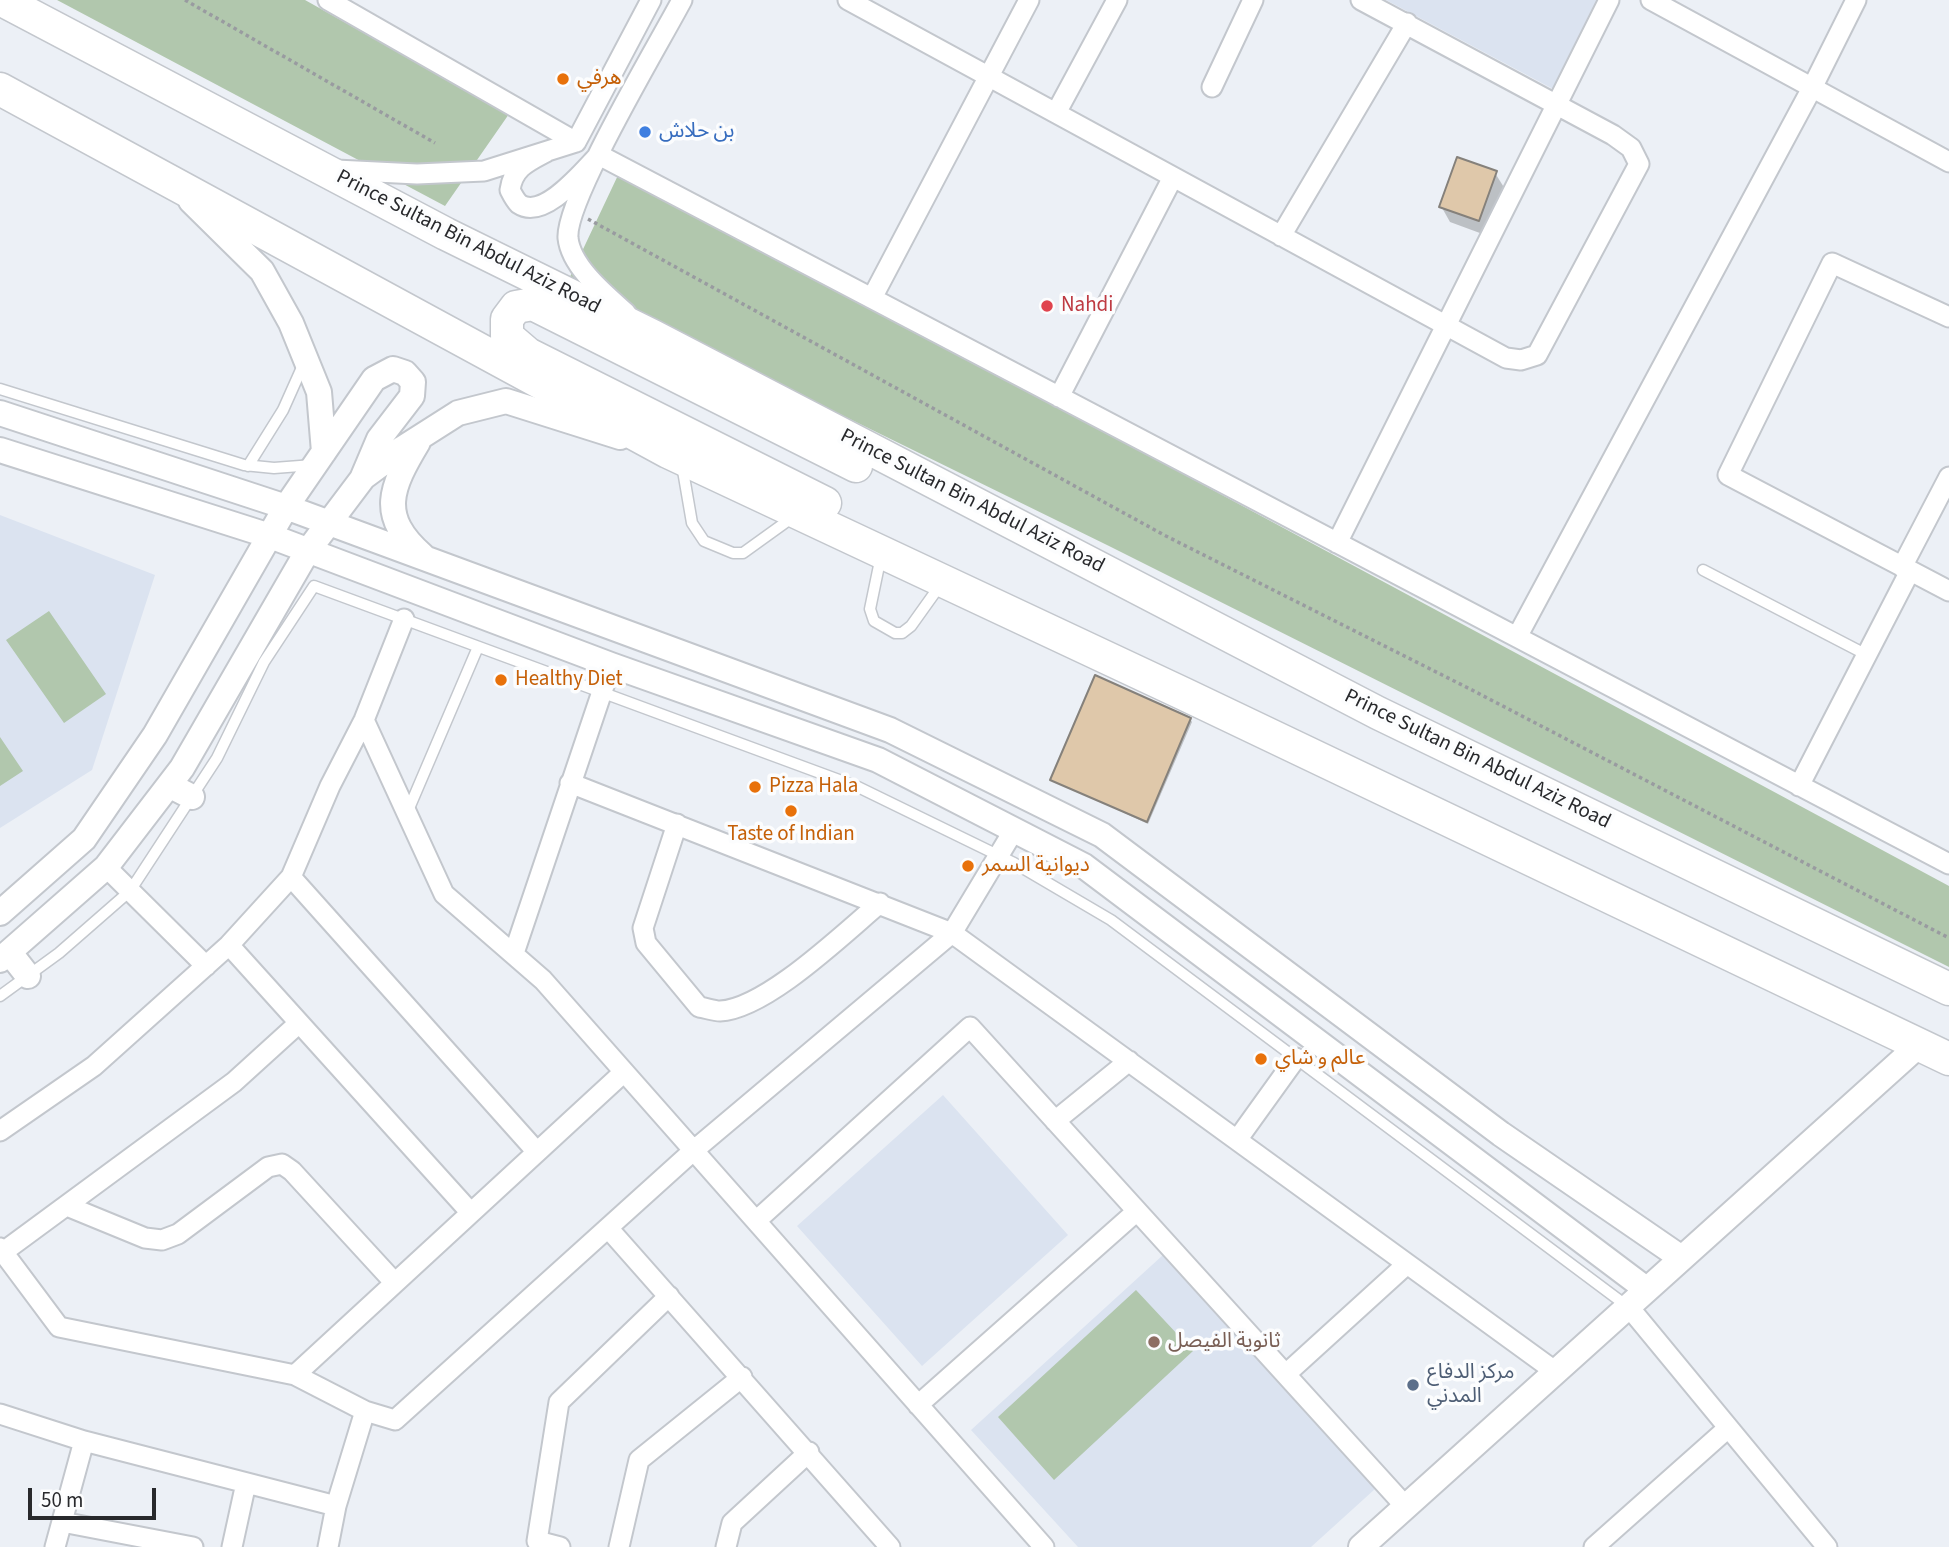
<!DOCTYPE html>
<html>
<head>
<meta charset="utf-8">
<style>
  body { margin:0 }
  #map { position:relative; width:1949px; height:1547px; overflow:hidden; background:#ecf0f6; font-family:"Source Sans 3",sans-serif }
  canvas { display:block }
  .scale { position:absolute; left:28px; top:1488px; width:128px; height:32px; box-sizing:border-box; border:4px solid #28292c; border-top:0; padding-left:9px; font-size:21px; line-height:24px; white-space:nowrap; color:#28292c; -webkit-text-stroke:5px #fcfdfe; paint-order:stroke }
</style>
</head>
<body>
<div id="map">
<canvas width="1949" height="1547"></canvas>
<div class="scale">50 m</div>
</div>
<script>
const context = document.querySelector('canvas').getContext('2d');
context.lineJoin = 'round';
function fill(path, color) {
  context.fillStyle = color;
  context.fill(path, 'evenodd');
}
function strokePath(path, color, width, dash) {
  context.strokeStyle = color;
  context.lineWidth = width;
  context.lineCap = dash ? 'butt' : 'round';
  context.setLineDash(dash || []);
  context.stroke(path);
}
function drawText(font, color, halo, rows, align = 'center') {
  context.font = font + ' "Source Sans 3","Noto Sans Arabic",sans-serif';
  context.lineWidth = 7;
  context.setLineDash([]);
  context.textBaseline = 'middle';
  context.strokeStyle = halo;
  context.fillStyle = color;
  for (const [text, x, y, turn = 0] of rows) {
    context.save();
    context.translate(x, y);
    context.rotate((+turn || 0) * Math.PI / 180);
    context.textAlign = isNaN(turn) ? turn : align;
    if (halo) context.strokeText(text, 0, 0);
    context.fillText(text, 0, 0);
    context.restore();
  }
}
const built = new Path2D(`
  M1386,0H1605L1557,91Z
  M0,515L155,575L92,770L0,828Z
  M943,1095L1068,1235L922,1366L797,1226Z
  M1163,1255L1375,1489L1311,1547H1078L971,1430Z`);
const green = new Path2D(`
  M57,0H305L509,114L445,206Z
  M620,171L1949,886V967L1109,546L568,281Z
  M49,611L106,694L64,723L6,640Z
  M0,737L23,771L0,786Z
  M1136,1290L1193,1351L1054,1480L998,1417Z`);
const shadow = new Path2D(`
  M1495,173L1505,189L1488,236L1450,222L1441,206Z
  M1190,719L1192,722L1148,824L1052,779Z`);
const building = new Path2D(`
  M1457,157L1497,171L1479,221L1439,207Z
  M1095,675L1191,718L1147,822L1050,780Z`);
const path = new Path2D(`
  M185,0L435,143
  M588,219L1164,535L1470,689L1949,938`);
const service = new Path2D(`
  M0,389L244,465L274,468L313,465
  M682,465L692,523L704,541L733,553H743L793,517
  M248,466L283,410L304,363
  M881,556L870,609L874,621L895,633H902L911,626L941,584
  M1703,570L1867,655
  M407,813L478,647
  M0,996L59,953L130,891L217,758L264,662L314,586L858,787L1014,863L1111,920L1627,1306`);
const minor = new Path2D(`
  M328,0L576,142
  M848,0L1506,358L1521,360L1537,355L1639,164L1631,148L1613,135L1361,0
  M1651,0L1949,162
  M1212,87L1253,0
  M1056,113L1117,0
  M546,152C527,162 513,168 510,190C512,194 516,201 519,204C544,221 584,170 599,155L1949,864
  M336,170L417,174L484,171L576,142L651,0
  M1281,236L1407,23
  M872,298L1029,0
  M626,313C606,295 571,267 568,238C565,200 660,42 682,0
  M1949,317L1832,263L1728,475L1949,591
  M1059,397L1173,177
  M1337,543L1609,0
  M1902,567L1949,477
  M1517,637L1812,88L1856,0
  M364,720L444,894L543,980L1044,1547
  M570,783L952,933L1556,1372
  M1799,786L1910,571
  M677,824L643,928L646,943L699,1007C706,1008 714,1011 720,1011C766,1009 844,933 880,903
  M106,867L206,966
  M291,877L537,1152
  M229,945L471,1213
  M514,953L611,665
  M1055,1121L1129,1061
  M0,1131L94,1066L229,945L291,877L330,786L364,720L404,619
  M1237,1140L1296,1058
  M67,1206L145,1238L162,1240L178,1234L268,1167L282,1164L292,1171L394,1282
  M756,1221L970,1027L1406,1507
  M608,1228L890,1547
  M0,1248L59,1327L295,1375L365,1411L336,1506
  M3,1252L234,1082L299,1023
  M1628,1306L1827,1547
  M1286,1374L1407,1264
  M295,1375L624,1072
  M918,1405L1137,1211
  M365,1411L395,1420L693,1151L952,933L1014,830
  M0,1414L84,1441L336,1506L328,1547
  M62,1522L193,1547
  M55,1547L84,1441
  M232,1547L246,1483
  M560,1547L537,1541L559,1402L669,1296
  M619,1547L639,1460L742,1377
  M726,1547L732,1523L809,1452
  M1594,1547L1728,1428`);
const tertiary = new Path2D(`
  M191,201L262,271L291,323L319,392L324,452
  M0,413L286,507L890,730L1102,835L1501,1134L1680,1257
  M418,442C391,487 377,516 423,556
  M0,450L270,536L611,665L878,760L1084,866L1646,1289
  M365,476L403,448L458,413L506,401L620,437
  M169,785L192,797
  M0,913L84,839L155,735L286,507L374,379L393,369L405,373L413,382L412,396L379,439L362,479L307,552L182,768L106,867L0,960
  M10,953L28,976
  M1361,1547L1919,1045`);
const trunk = new Path2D(`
  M2,0L446,234L653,336L1378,713L1949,989
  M0,89L668,452L1184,694L1949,1059
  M825,503L528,354L507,336V319L516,307L533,304L856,466`);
const markers = [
  [563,79,7,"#e8710a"],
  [645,132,7,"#3f7fe0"],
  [1047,306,7,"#e0444e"],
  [501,680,7,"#e8710a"],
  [755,787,7,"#e8710a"],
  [791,811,7,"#e8710a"],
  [968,866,7,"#e8710a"],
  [1261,1059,7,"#e8710a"],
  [1154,1342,7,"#8d6e63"],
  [1413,1385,7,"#5c6f8a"]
];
const foodNames = [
  ["هرفي",577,79],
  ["Healthy Diet",515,680],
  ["Pizza Hala",769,787],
  ["Taste of Indian",791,835,"center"],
  ["ديوانية السمر",982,866],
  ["عالم و شاي",1275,1059]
];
const shopNames = [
  ["بن حلاش",659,132]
];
const streetNames = [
  ["Prince Sultan Bin Abdul Aziz Road",468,243,27],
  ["Prince Sultan Bin Abdul Aziz Road",972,502,27],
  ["Prince Sultan Bin Abdul Aziz Road",1477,760,26]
];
const healthNames = [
  ["Nahdi",1061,306]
];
const educationNames = [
  ["ثانوية الفيصل",1168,1342]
];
const serviceNames = [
  ["مركز الدفاع",1427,1373],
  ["المدني",1427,1397]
];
fill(built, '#dbe3f0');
fill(green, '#b1c7ad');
fill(shadow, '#0003');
fill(building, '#dfc8aa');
strokePath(building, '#85817b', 2);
strokePath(service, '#c3c7cd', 13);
strokePath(minor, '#c3c7cd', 23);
strokePath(tertiary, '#c3c7cd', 28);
strokePath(trunk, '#c3c7cd', 35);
strokePath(path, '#999ba0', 3.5, [3.5, 3.5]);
strokePath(service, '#fff', 10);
strokePath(minor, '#fff', 19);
strokePath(tertiary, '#fff', 24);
strokePath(trunk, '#fff', 32);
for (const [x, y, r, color] of markers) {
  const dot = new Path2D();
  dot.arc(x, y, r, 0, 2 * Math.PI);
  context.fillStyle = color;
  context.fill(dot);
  strokePath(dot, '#fcfdfe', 2.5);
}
drawText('21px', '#c56008', '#fcfdfe', foodNames, 'left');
drawText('21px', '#366cbe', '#fcfdfe', shopNames, 'left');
drawText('21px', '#28292c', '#fcfdfe', streetNames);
drawText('21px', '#be3a42', '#fcfdfe', healthNames, 'left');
drawText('21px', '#785e54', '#fcfdfe', educationNames, 'left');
drawText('21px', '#4e5e75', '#fcfdfe', serviceNames, 'left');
</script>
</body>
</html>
